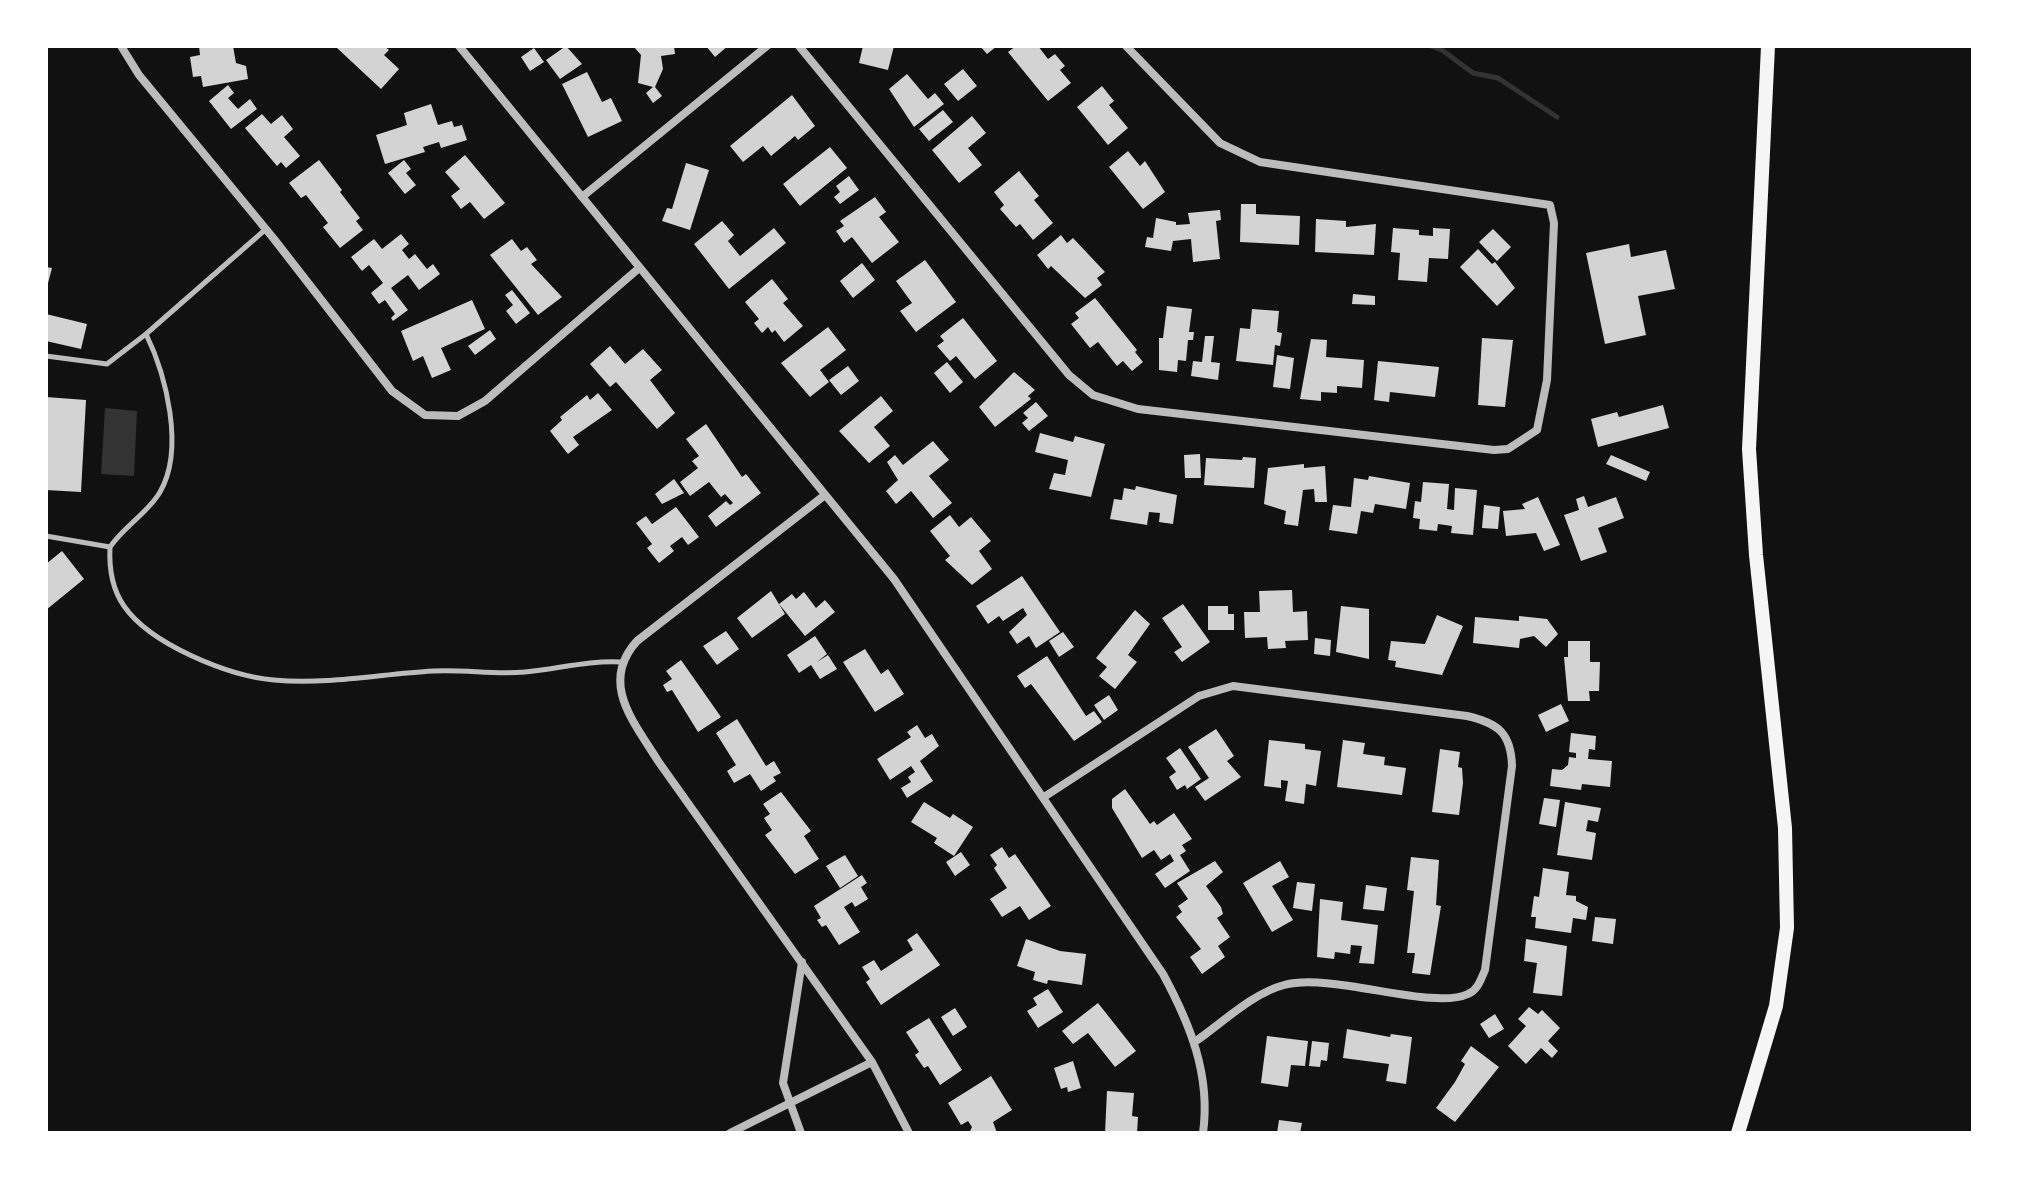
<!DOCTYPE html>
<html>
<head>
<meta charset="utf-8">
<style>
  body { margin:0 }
  #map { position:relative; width:2019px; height:1179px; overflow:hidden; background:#111; font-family:"PT Serif",serif }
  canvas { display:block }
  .frame { position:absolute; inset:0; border:48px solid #fff; pointer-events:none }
</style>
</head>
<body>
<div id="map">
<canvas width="2019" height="1179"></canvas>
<div class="frame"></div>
</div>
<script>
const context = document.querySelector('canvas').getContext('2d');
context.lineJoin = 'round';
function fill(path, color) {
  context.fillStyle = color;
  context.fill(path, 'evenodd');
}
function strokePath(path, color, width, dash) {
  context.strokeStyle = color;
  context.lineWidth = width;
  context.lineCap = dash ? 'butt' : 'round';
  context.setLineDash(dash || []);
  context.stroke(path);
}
const water = new Path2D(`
  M105,408L137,411L134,476L101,474Z`);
const stream = new Path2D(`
  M1431,46L1442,50L1473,73L1498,78L1557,117`);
const building = new Path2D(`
  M199,46H233L236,63L246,66L248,79L203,87L201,76L193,77L190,57L200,55Z
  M340,46H384L389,50L384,55L399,69L381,89L337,48Z
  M566,46L582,64L560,79L546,60Z
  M633,46H674L675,54L661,56L663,69L655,87L662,96L653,103L646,93L653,87L638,83L641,55Z
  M706,46H728L715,57Z
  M863,46H894L888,70L859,63Z
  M980,46H997L987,54Z
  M1016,46H1038L1048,59L1055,54L1065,66L1060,70L1071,83L1048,101L1008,52Z
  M534,48L544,62L530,71L521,57Z
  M963,69L977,86L958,101L944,84Z
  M587,72L602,102L611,98L622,121L588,137L562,84Z
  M907,74L928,99L935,93L944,104L914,127L889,89Z
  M228,85L234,93L228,98L238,109L250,99L257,109L231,129L209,101Z
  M1102,86L1114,101L1109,105L1128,128L1108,145L1077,107Z
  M792,95L815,126L798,140L795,136L771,156L763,146L743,162L730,146Z
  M431,104L438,125L452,121L454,127L462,125L467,140L441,148L439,142L423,147L425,152L385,164L376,135L407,125L404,113Z
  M943,110L953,122L929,141L919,129Z
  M262,114L271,124L282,115L293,129L284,137L300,156L286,168L281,162L277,166L245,128Z
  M972,116L986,133L968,148L982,165L959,183L932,150Z
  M830,147L847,168L800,206L783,184Z
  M1128,151L1140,166L1145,161L1165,192L1143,209L1109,167Z
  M465,155L505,203L484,219L470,202L461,209L451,196L460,189L445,172Z
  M319,160L342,190L340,192L360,218L356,221L363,230L340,248L323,227L328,223L306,195L301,198L289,183Z
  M404,160L411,169L406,173L416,185L405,194L388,173Z
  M686,163L709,170L690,230L662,221L667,208L672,209Z
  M1019,171L1039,196L1034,200L1053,223L1033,240L1020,224L1016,227L1000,209L1004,205L994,192Z
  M849,176L859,190L840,204L834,197L840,192L836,186Z
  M875,197L886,212L879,217L899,242L872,263L852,237L844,243L836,231L844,226L840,221Z
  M1241,204H1256V214L1300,216L1299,245L1240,242Z
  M1220,210L1221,220L1216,221L1220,259L1193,262L1191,239L1173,241L1171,251L1145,247L1147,237L1153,238L1156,218L1176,222V225L1190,224L1188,213Z
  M1316,219L1346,221V227L1376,224L1374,255L1315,252Z
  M722,221L734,235L728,241L740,256L774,228L786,243L729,289L694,244Z
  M1393,228L1419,230V235L1433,236V228L1450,229L1448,259L1429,258L1427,282L1398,280L1400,253L1391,252Z
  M1493,229L1511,247L1497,261L1479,242Z
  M401,234L409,244L402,250L409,259L415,254L427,269L433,264L440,274L419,290L408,275L391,288L408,310L393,321L391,318L395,314L385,300L379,304L371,293L383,283L369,265L362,271L351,257L374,239L382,249Z
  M1061,235L1067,243L1073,238L1105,272L1097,278L1102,285L1085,298L1051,266L1048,269L1037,255Z
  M512,239L521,251L527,247L537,260L531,264L562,297L538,315L490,255Z
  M1629,244L1631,257L1666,250L1675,289L1638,296L1646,335L1605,344L1586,253Z
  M1478,249L1492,264L1495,262L1515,288L1497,306L1460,267Z
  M925,260L956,302L916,332L900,311L912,303L896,281Z
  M862,263L875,280L853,298L840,281Z
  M46,267L52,268L47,287H46Z
  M772,279L788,299L783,303L803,326L784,342L775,330L772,333L768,327L762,333L754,323L759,319L745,302Z
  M512,290L530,313L516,324L506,311L513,305L505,295Z
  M1353,294L1375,296V305L1352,304Z
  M1095,298L1137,350L1135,352L1143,362L1132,371L1123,361L1117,366L1098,342L1090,348L1071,324L1079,318L1075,313Z
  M472,300L485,329L441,348L451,370L432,378L423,356L413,361L401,331Z
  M1167,306L1192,309L1189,332H1194L1193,340H1188L1186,361L1178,360L1177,372L1159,370V338H1163Z
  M1252,309L1279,311L1277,332L1282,333L1280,346L1275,345L1273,365L1236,361L1240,328L1250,329Z
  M46,314L87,324L81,349L46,341Z
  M963,318L997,361L975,379L956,356L950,361L937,346L944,341L940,336Z
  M828,327L846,350L820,370L829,382L810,397L781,363Z
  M490,330L496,339L475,355L468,346Z
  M1205,336H1214L1211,362L1220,363L1218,380L1191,376L1193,361L1202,362Z
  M1482,338L1513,340L1505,407L1478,405Z
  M1311,339L1327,340L1326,357L1364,360L1362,388L1337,386V393L1321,392V401L1300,399Z
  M610,346L625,364L643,349L662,370L650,380L675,413L657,429L616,382L610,387L590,364Z
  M1277,355L1294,358L1290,389L1273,387Z
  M1378,361L1439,367L1435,397L1390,392L1389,402L1374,400Z
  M947,362L963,382L950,393L934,373Z
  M848,366L859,381L841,395L829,380Z
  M1014,372L1035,390L1028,396L1031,399L995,427L979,407Z
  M598,393L612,410L573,437L579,445L568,454L550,431L562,420L560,417L587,395L590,400Z
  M881,396L893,411L874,427L890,446L869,463L839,431Z
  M46,397L86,400L81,492L46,490Z
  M1036,402L1048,416L1029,431L1022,423L1028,418L1023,413Z
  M1663,405L1669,428L1598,447L1591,419L1617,412L1619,417Z
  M706,424L742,477L746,474L761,493L716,527L708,516L726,501L730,505L733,503L725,494L721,497L709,482L690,496L680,482L698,468L692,461L699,456L686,439Z
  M1040,433L1073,442L1075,436L1105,444L1091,497L1049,489L1054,473L1065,475L1068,460L1035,452Z
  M933,441L949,460L929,476L952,503L933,518L911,491L896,504L886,491L898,480L887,462L895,455L903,465Z
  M1200,454L1201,478H1185L1184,455Z
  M1611,455L1650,472L1646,481L1606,464Z
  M1243,457L1256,458L1254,488L1204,485L1206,458L1242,460Z
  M1304,464V468L1325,466L1327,502H1315L1314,489L1303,490L1298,526L1284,524L1286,511L1264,504L1268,468Z
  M1369,476L1410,483L1406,509L1375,504L1373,513L1361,511L1357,534L1329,530L1333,505L1351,507L1354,478L1368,480Z
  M674,479L684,493L662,504L655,494Z
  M1423,482L1449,484L1447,509L1454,510L1455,488L1477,490L1473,535L1451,533L1452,526L1438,524L1437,531L1419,529L1420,519L1413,518L1415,501L1421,502Z
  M1136,486L1177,495L1173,524L1159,522L1160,513L1149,512L1147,525L1110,519L1114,499L1122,500L1124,488L1135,490Z
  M1584,496L1588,507L1616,497L1624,518L1598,528L1607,552L1581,561L1564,515L1579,510L1576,499Z
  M1538,497L1560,545L1544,551L1536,533L1506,536L1503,511L1525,509L1522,504Z
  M1484,505L1500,507L1498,529L1482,528Z
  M676,507L699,537L688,545L682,537L670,546L674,551L659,563L647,548L652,544L636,523L646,516L652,524Z
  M950,515L959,527L971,517L991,541L979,551L992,569L972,585L945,560L950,556L930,531Z
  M62,551L84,579L46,610V564Z
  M1022,576L1060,632L1036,648L1029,636L1017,644L1009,632L1027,615L1023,608L1003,621L999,616L988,624L976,606Z
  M1292,590L1293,612L1307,611L1308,640L1285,641L1286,648L1268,649L1267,637L1245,638L1244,612H1260L1259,591Z
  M771,591L785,614L752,638L737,618Z
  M804,592L816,608L825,600L835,612L805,636L779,604L792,594L796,599Z
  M1183,604L1210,642L1182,662L1174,652L1182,647L1162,618Z
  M1208,606H1228V614H1234V630H1208Z
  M1341,606L1369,609V659L1336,652Z
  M1135,610L1150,624L1128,655L1137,662L1115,689L1099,676L1107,667L1096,658Z
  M1437,615L1463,626L1442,675L1395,667L1396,661L1388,660L1391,641L1425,644Z
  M1519,616L1547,619L1558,634L1546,647L1534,636L1520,639L1519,648L1473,643L1475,617L1519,621Z
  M726,631L739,649L717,665L703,646Z
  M1063,632L1074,647L1059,657L1049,641Z
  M815,636L827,654L817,662L828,655L837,669L820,679L811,665L799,673L787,655Z
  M1315,638L1331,640L1330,656L1314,654Z
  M1568,641H1590V662H1600L1599,691H1589L1590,701H1568L1564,657H1568Z
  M865,649L881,674L888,669L904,694L875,712L843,662Z
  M1047,656L1086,716L1094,711L1102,722L1074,741L1031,684L1025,688L1017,676Z
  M681,660L721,717L698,732L672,690L667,692L663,685L672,679L666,671Z
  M1109,695L1118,710L1104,720L1094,705Z
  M1561,704L1569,721L1546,732L1538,715Z
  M737,719L766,766L774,761L781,773L773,777L776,781L761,791L750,774L734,783L727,771L736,765L716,733Z
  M917,725L925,738L932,734L939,746L920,761L933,781L907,798L901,788L911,782L908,777L915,772L911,766L890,780L877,759L911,737L907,732Z
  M1216,729L1234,756L1227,761L1241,777L1205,801L1195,787L1209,778L1188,747Z
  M1571,733L1596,736L1595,750L1589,749L1588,759L1612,761L1610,787L1582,784L1581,790L1550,786L1552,769L1562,770L1568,765L1569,757L1576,758V753L1569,752Z
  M1269,740L1305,744V749L1321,751L1316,786L1306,784L1304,804L1285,801L1288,781L1281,780V788L1264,786Z
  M1343,740L1365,743L1363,754L1385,757L1384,765L1406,768L1402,795L1337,787Z
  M1180,748L1201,779L1187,789L1185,785L1177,790L1169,777L1176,772L1166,758Z
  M1440,749L1460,752L1458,767L1462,768L1463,783L1459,815L1432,812Z
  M1125,789L1150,824L1154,821L1157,825L1174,813L1192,839L1182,845L1186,851L1180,855L1190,871L1165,888L1155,874L1174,861L1170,854L1161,860L1154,850L1142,858L1112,808V799Z
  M781,792L811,831L804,836L819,859L795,874L765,835L772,830L764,818L770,814L763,804Z
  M1544,798L1560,800L1556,827L1539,824Z
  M924,802L950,818L953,814L973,827L954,856L934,843L937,838L911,822Z
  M1565,802L1601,808L1598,822L1588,820L1586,831L1596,833L1592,860L1557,855Z
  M1002,847L1009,858L1015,854L1051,906L1029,920L1020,906L1002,917L990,899L1007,888L994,868L997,865L990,855Z
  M961,852L970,865L955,876L946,862Z
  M845,855L858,876L840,888L826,866Z
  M1411,857L1439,860L1436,905L1441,906L1430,975L1412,973L1415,953H1407L1414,891L1407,890Z
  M1215,861L1223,872L1206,886L1221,907L1223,914L1217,918L1230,937L1218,946L1225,957L1202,974L1190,957L1201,949L1176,917L1182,912L1178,906L1188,899L1177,883Z
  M1280,861L1289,877L1272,886L1293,920L1272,932L1243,883Z
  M1543,868L1569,872L1566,895L1576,896V901L1588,907L1586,920L1573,918L1571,933L1535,928L1536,917H1531L1534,896L1539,897Z
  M862,875L867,883L861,887L868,899L855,907L852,902L844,907L860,932L839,945L826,925L822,927L817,920L821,918L814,906Z
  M1297,882L1315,884L1312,911L1293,908Z
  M1366,885L1387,888L1384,911L1363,909Z
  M1320,899L1343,902L1341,920L1378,925L1374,964L1359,963L1362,946L1351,945L1350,954L1335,952L1334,959L1317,957Z
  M1595,917L1616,919L1613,944L1592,941Z
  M917,933L940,965L881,1005L866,982L870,979L862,967L874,960L881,971L913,950L907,940Z
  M1026,939L1060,951L1086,954L1082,985L1048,980L1047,984L1033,980L1035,972L1017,966Z
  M1526,939L1567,946L1562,996L1533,993L1537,963L1524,961Z
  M1048,989L1063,1012L1038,1028L1027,1011L1037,1005L1033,998Z
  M1098,1003L1136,1051L1115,1067L1088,1033L1073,1044L1062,1031Z
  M1529,1007L1538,1014L1542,1010L1560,1028L1548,1041L1558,1051L1552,1058L1541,1048L1526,1064L1508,1046L1526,1026L1518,1019Z
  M955,1008L967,1027L953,1036L941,1017Z
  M1495,1014L1504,1029L1489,1038L1480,1024Z
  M929,1018L962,1070L940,1085L928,1066L924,1068L915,1055L919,1052L906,1032Z
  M1347,1029L1390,1037L1391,1034L1412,1037L1406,1084L1386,1081L1389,1064L1343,1058Z
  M1267,1036L1308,1041L1305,1066L1291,1065L1288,1087L1261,1083Z
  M1312,1041L1329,1043L1327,1061L1321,1060L1320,1067L1309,1066Z
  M1471,1046L1499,1067L1455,1122L1436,1108L1455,1082L1465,1064L1461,1061Z
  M1073,1061L1081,1088L1068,1092L1067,1087L1061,1089L1054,1068Z
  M991,1076L1012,1110L993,1122L997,1133H969L972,1127L968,1121L961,1125L948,1103Z
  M1107,1091L1134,1093L1132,1116L1138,1117L1137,1133H1105Z
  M1279,1120L1302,1123L1300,1133H1277Z`);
const service = new Path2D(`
  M146,334C166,375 185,449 160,492C148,513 124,526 110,547C109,567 112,589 124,606C150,644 228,676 274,680C328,685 380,674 433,671C464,669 494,675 525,672C558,669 588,660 622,662
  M46,356L107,364L146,334L266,229
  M46,536L110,547`);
const minor = new Path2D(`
  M121,46L139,75L274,239L392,391L425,415L458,416L485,401L638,269
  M459,46L894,579L1163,974C1190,1024 1211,1075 1203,1133
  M799,46L1069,375L1093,395L1138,409L1494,450L1508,449L1537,430L1547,380L1554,223L1550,205L1260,162L1220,143L1126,46
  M582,197L767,46
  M825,495L637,641C599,683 634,722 658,761L872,1062L909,1133
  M1044,797L1199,696L1233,686L1467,716C1498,723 1511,733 1512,766L1485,970C1481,979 1478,990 1468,994C1432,1011 1332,972 1284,985C1253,993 1222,1023 1196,1041
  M730,1133L872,1062
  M801,1133L783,1083L802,962`);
const secondary = new Path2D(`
  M1738,1133L1776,1006L1787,928L1785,828L1756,555L1749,449L1768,46`);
fill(water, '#333');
strokePath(stream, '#333', 5);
fill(building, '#d3d3d3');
strokePath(service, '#bcbcbc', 5);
strokePath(minor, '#bcbcbc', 8);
strokePath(secondary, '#f5f5f5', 14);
</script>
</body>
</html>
